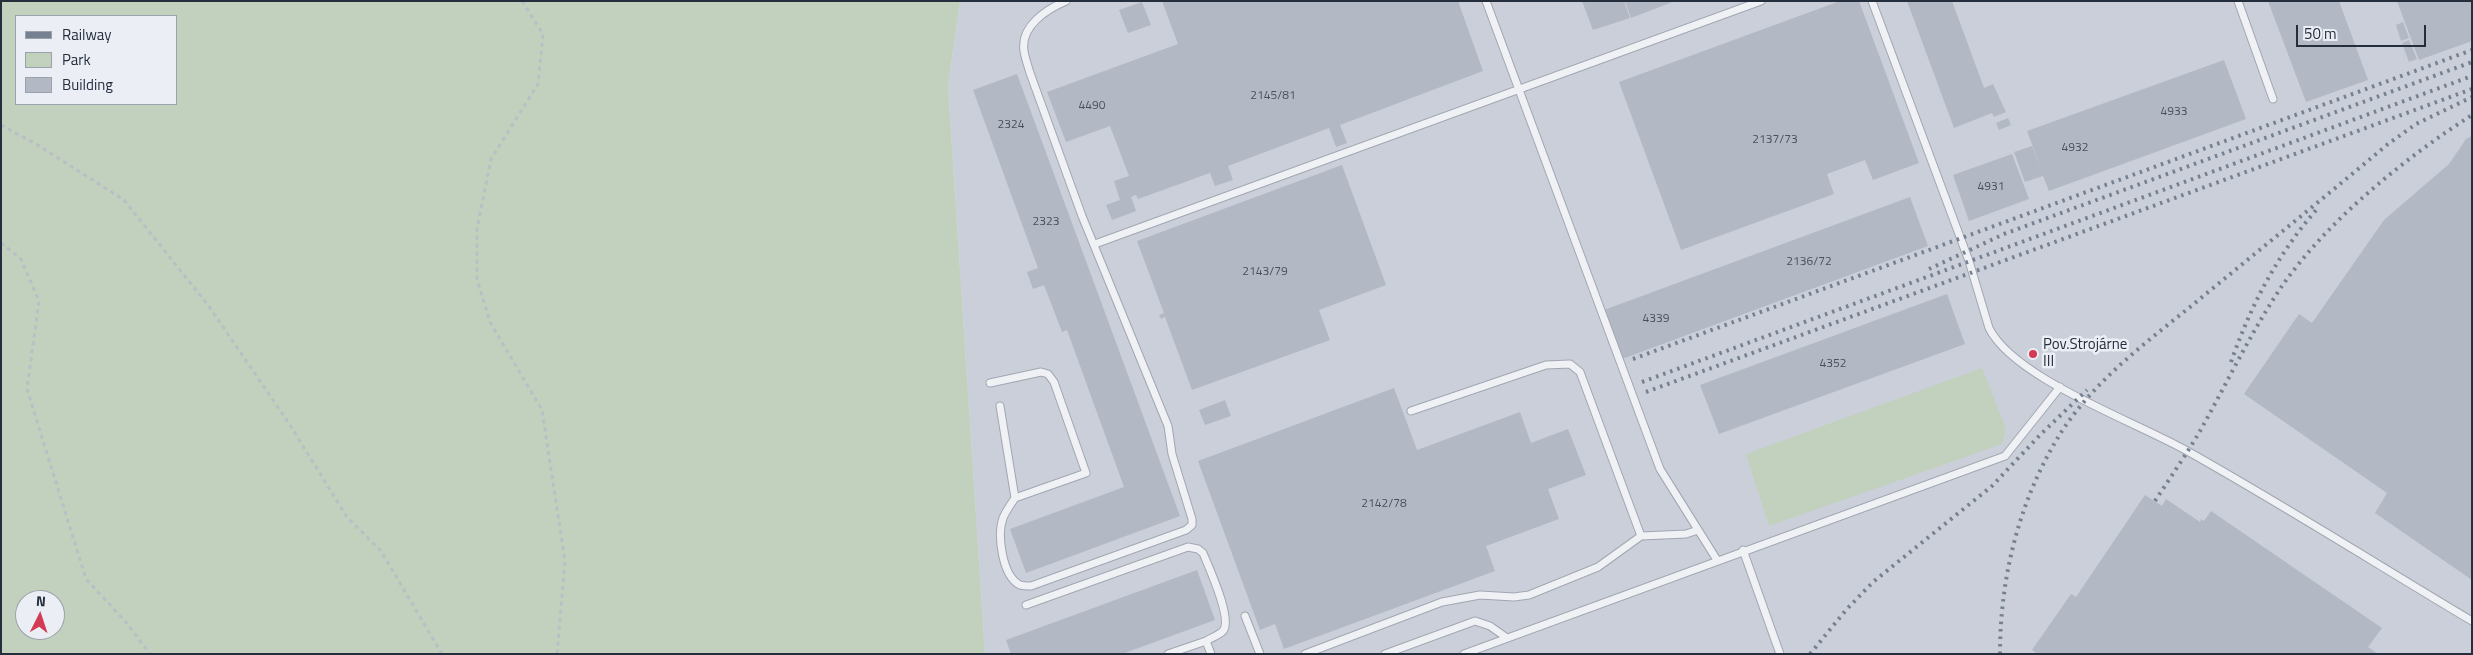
<!DOCTYPE html>
<html>
<head>
<meta charset="utf-8">
<style>
  body { margin:0 }
  #map { position:relative; width:2473px; height:655px; overflow:hidden; background:#dce0e7; font-family:"Titillium Web",sans-serif }
  canvas { display:block }
  .frame { position:absolute; inset:0; border:2px solid #252e3d; pointer-events:none }
  .legend { position:absolute; left:15px; top:15px; width:162px; height:90px; box-sizing:border-box; background:#ebeff5; border:1px solid #9ca2ab; margin:0; padding:6px 9px; list-style:none; font-size:15px; color:#252e3d }
  .legend li { display:flex; align-items:center; gap:10px; height:25px }
  .legend b { width:25px; border:1px solid #9ca2ab }
  .north { position:absolute; left:15px; top:590px; width:50px; height:50px; box-sizing:border-box; background:#ebeff5; border:1px solid #9ca2ab; border-radius:50%; rotate:4deg; font-size:14px; font-weight:700; line-height:20px; text-align:center; color:#252e3d }
  .north::after { content:''; display:block; margin:auto; width:18px; height:22px; background:#d23b53; clip-path:polygon(50% 0,100% 100%,50% 72%,0 100%) }
  .scale { position:absolute; left:2296px; top:25px; width:130px; height:22px; box-sizing:border-box; border:2px solid #252e3d; border-top:0; padding-left:6px; font-size:15px; line-height:18px; white-space:nowrap; color:#252e3d; -webkit-text-stroke:4px #ebeff5; paint-order:stroke }
</style>
</head>
<body>
<div id="map">
<canvas width="2473" height="655"></canvas>
<div class="frame"></div>
<ul class="legend">
<li><b style="height:6px;background:#758091"></b>Railway</li>
<li><b style="height:14px;background:#c2d1bd"></b>Park</li>
<li><b style="height:14px;background:#b3b9c4"></b>Building</li>
</ul>
<div class="north">N</div>
<div class="scale">50 m</div>
</div>
<script>
const context = document.querySelector('canvas').getContext('2d');
context.lineJoin = 'round';
function fill(path, color) {
  context.fillStyle = color;
  context.fill(path, 'evenodd');
}
function strokePath(path, color, width, dash) {
  context.strokeStyle = color;
  context.lineWidth = width;
  context.lineCap = dash ? 'butt' : 'round';
  context.setLineDash(dash || []);
  context.stroke(path);
}
function drawText(font, color, halo, rows, align = 'center') {
  context.font = font + ' "Titillium Web",sans-serif';
  context.lineWidth = 5;
  context.setLineDash([]);
  context.textBaseline = 'middle';
  context.strokeStyle = halo;
  context.fillStyle = color;
  for (const [text, x, y, turn = 0] of rows) {
    context.save();
    context.translate(x, y);
    context.rotate((+turn || 0) * Math.PI / 180);
    context.textAlign = isNaN(turn) ? turn : align;
    if (halo) context.strokeText(text, 0, 0);
    context.fillText(text, 0, 0);
    context.restore();
  }
}
const built = new Path2D(`
  M960,1H2472V654H985L948,86Z`);
const green = new Path2D(`
  M1,1H960L948,86L985,654H1ZM16,16H176V104H16ZM25,600H55V630H25Z
  M1982,368L2006,429L2002,444L1769,526L1746,454Z`);
const building = new Path2D(`
  M1162,1H1458L1483,71L1340,125L1347,143L1336,147L1329,128L1228,166L1233,180L1215,186L1210,173L1138,199L1136,195L1131,197L1136,211L1112,220L1106,205L1120,200L1114,181L1129,176L1110,126L1066,142L1047,92L1178,44Z
  M1582,1H1624L1630,18L1593,30Z
  M1625,1H1675L1631,18Z
  M1840,1H1859L1919,163L1873,180L1865,160L1827,174L1834,194L1681,250L1619,82Z
  M1907,1H1952L1984,88L1993,84L2006,112L1994,117L1992,113L1954,128Z
  M2268,1H2339L2368,80L2306,102Z
  M2397,1H2472V41L2419,60Z
  M1142,2L1151,25L1128,33L1119,10Z
  M2403,22L2409,38L2401,41L2396,25Z
  M2409,40L2417,59L2409,62L2402,43Z
  M2224,60L2246,119L2049,191L2043,176L2025,182L2014,152L2032,146L2041,169L2027,131Z
  M1017,74L1180,516L1026,573L1010,529L1124,487L1067,330L1062,332L1044,285L1033,289L1027,272L1038,268L973,90Z
  M2008,118L2011,125L1999,130L1996,123Z
  M2472,136V580L2375,513L2387,493L2244,394L2299,314L2312,323L2384,220L2449,164L2466,139Z
  M2012,154L2029,199L1969,221L1953,175Z
  M1342,165L1386,285L1319,310L1330,340L1192,390L1165,317L1161,319L1159,315L1164,313L1137,241Z
  M1910,197L1928,246L1622,359L1604,310Z
  M1947,294L1965,344L1719,434L1700,385Z
  M1394,388L1417,450L1520,412L1531,443L1568,429L1586,475L1548,489L1559,519L1486,546L1495,571L1284,649L1275,624L1260,630L1198,461Z
  M1225,400L1231,416L1205,425L1199,410Z
  M2145,495L2162,506L2166,499L2200,522L2201,519L2204,521L2211,511L2382,628L2368,647L2378,654H2038L2032,650L2071,594L2076,597Z
  M1197,570L1215,620L1122,654H1011L1006,640Z`);
const path = new Path2D(`
  M522,1L543,34L538,84L491,159L477,229V279L490,322L542,410L565,561L557,654
  M1,125L36,144L124,200L208,305L288,422L347,517L381,551L442,654
  M1,243L21,259L39,301L27,389L86,579L125,621L150,654`);
const lane = new Path2D(`
  M1486,1L1660,469L1717,560
  M1872,1L1969,261L1989,328C2014,379 2139,423 2189,452C2285,506 2378,565 2472,621
  M2238,1L2273,99
  M1095,244L1761,1
  M990,383L1041,372L1048,374L1054,382L1086,473L1015,498C1011,504 1006,511 1003,518C997,535 1002,576 1020,585C1023,586 1027,586 1031,586L1186,530L1192,525V519L1172,454L1168,426L1082,216L1030,73C1028,66 1025,58 1024,51C1020,26 1047,9 1066,1
  M1000,406L1015,498
  M1411,411L1546,365L1570,364L1580,372L1641,536
  M1743,550L1780,654
  M1026,605L1188,547L1198,549L1203,553C1209,568 1233,619 1223,631C1219,635 1211,638 1206,641
  M1245,616L1260,654
  M1168,654L1206,641L1211,654
  M1305,654L1442,602L1480,595L1514,597L1529,595L1598,567L1641,536L1686,534L1698,530
  M1385,654L1475,621L1490,626L1507,638
  M1464,654L2005,456L2060,387`);
const rail = new Path2D(`
  M1929,269L2004,234L2472,62
  M1633,359L2472,50
  M2231,362C2251,305 2277,255 2317,209
  M1642,382L2472,76
  M1646,392L2472,89
  M2155,501C2170,478 2186,455 2200,431C2227,383 2251,332 2282,286C2328,220 2405,158 2472,115
  M1810,654L1846,610L1873,582L1992,486L2040,435L2087,390
  M2000,654C2000,576 2020,497 2062,431C2096,379 2148,341 2195,303C2259,250 2324,198 2388,144L2416,124L2472,97`);
const markers = [
  [2033,354,5,"#d23b53"]
];
const numberNames = [
  ["2145/81",1273,96],
  ["4490",1092,106],
  ["4933",2174,112],
  ["2324",1011,125],
  ["2137/73",1775,140],
  ["4932",2075,148],
  ["4931",1991,187],
  ["2323",1046,222],
  ["2136/72",1809,262],
  ["2143/79",1265,272],
  ["4339",1656,319],
  ["4352",1833,364],
  ["2142/78",1384,504]
];
const poiNames = [
  ["Pov.Strojárne",2043,345],
  ["III",2043,362]
];
fill(built, '#cacfd9');
fill(green, '#c2d1bd');
fill(building, '#b3b9c4');
strokePath(lane, '#a1a7b1', 9);
strokePath(path, '#babec5', 3, [4, 4]);
strokePath(lane, '#eff1f5', 7);
strokePath(rail, '#758091', 4, [2.5, 5]);
for (const [x, y, r, color] of markers) {
  const dot = new Path2D();
  dot.arc(x, y, r, 0, 2 * Math.PI);
  context.fillStyle = color;
  context.fill(dot);
  strokePath(dot, '#ebeff5', 2);
}
drawText('12px', '#48515f', null, numberNames);
drawText('15px', '#252e3d', '#ebeff5', poiNames, 'left');
</script>
</body>
</html>
